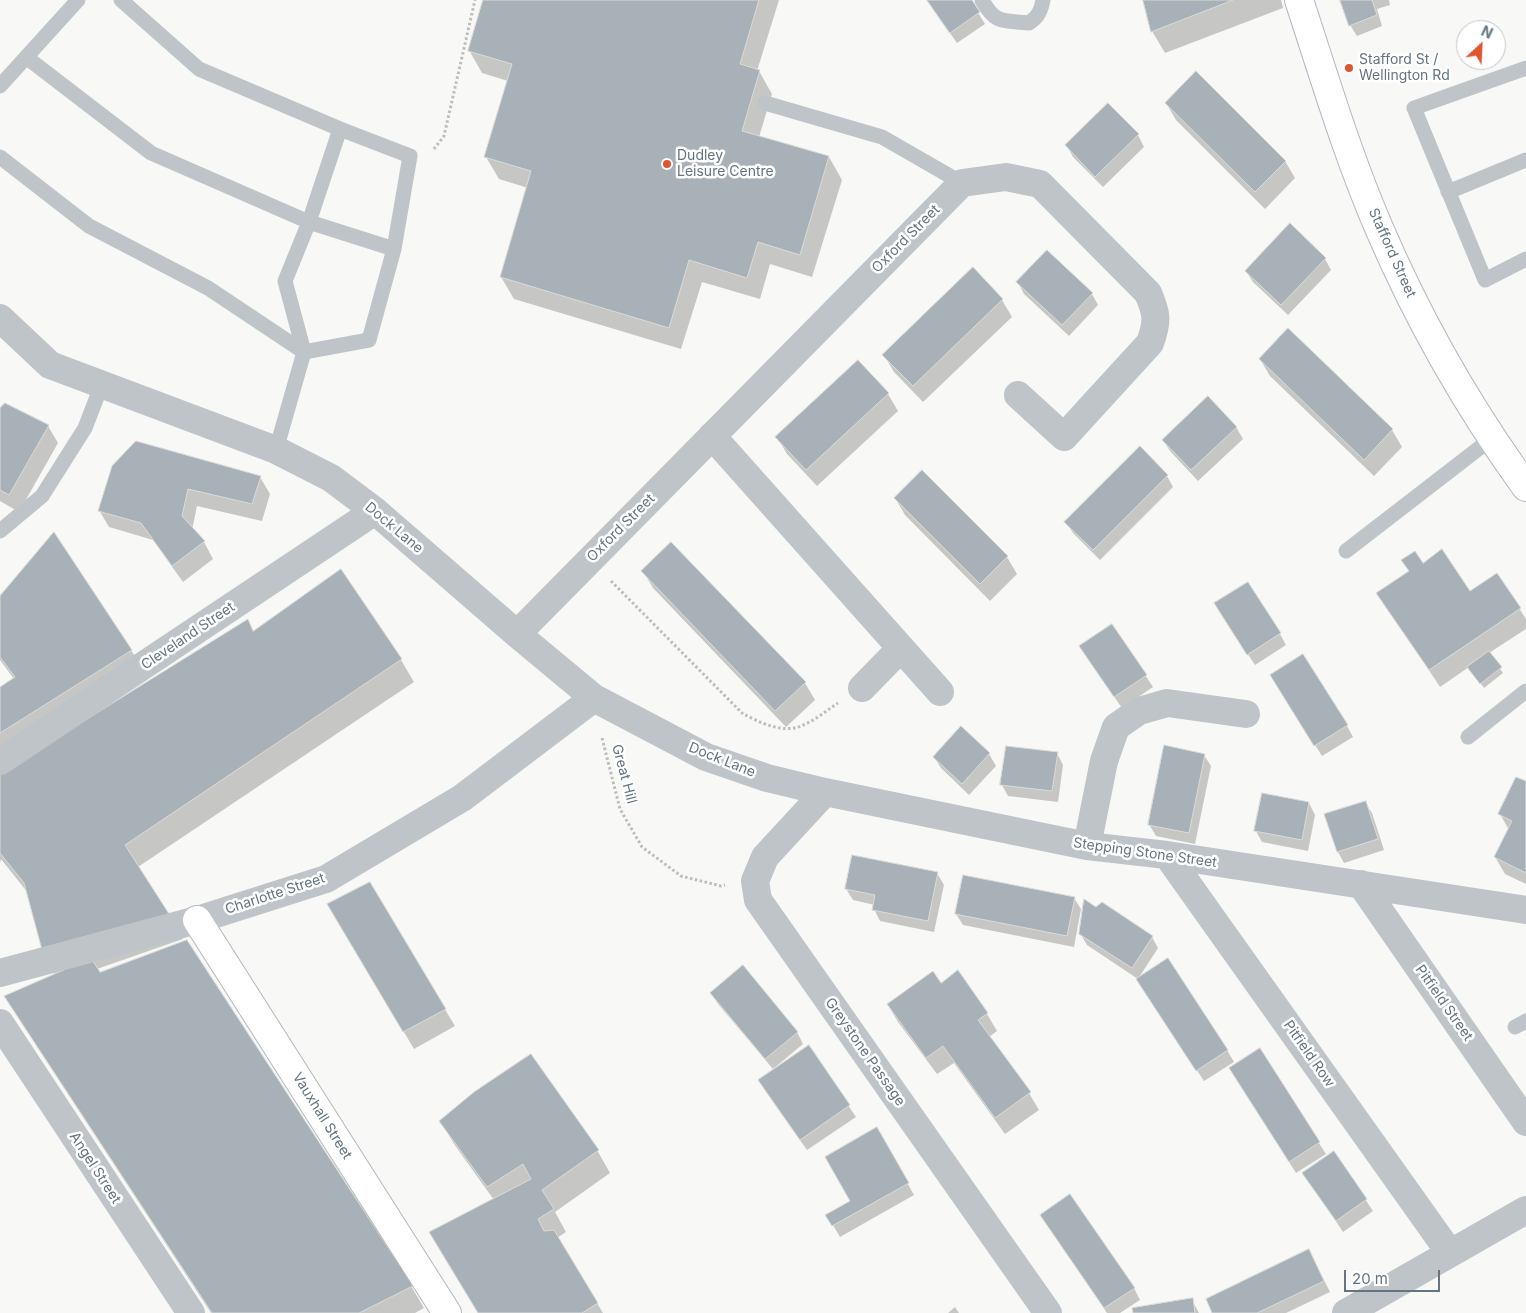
<!DOCTYPE html>
<html>
<head>
<meta charset="utf-8">
<style>
  body { margin:0 }
  #map { position:relative; width:1526px; height:1313px; overflow:hidden; background:#f8f8f6; font-family:Inter,sans-serif }
  canvas { display:block }
  .north { position:absolute; left:1456px; top:20px; width:50px; height:50px; box-sizing:border-box; background:#fff; border:1px solid #c1c7cc; border-radius:50%; rotate:25deg; font-size:14px; font-weight:700; line-height:20px; text-align:center; color:#647480 }
  .north::after { content:''; display:block; margin:auto; width:18px; height:22px; background:#e0542e; clip-path:polygon(50% 0,100% 100%,50% 72%,0 100%) }
  .scale { position:absolute; left:1344px; top:1270px; width:96px; height:22px; box-sizing:border-box; border:2px solid #647480; border-top:0; padding-left:6px; font-size:15px; line-height:18px; white-space:nowrap; color:#647480; -webkit-text-stroke:4px #fff; paint-order:stroke }
</style>
</head>
<body>
<div id="map">
<canvas width="1526" height="1313"></canvas>
<div class="north">N</div>
<div class="scale">20 m</div>
</div>
<script>
const context = document.querySelector('canvas').getContext('2d');
context.lineJoin = 'round';
function fill(path, color) {
  context.fillStyle = color;
  context.fill(path, 'evenodd');
}
function strokePath(path, color, width, dash) {
  context.strokeStyle = color;
  context.lineWidth = width;
  context.lineCap = dash ? 'butt' : 'round';
  context.setLineDash(dash || []);
  context.stroke(path);
}
function drawText(font, color, halo, rows, align = 'center') {
  context.font = font + ' Inter,sans-serif';
  context.lineWidth = 5;
  context.setLineDash([]);
  context.textBaseline = 'middle';
  context.strokeStyle = halo;
  context.fillStyle = color;
  for (const [text, x, y, turn = 0] of rows) {
    context.save();
    context.translate(x, y);
    context.rotate((+turn || 0) * Math.PI / 180);
    context.textAlign = isNaN(turn) ? turn : align;
    if (halo) context.strokeText(text, 0, 0);
    context.fillText(text, 0, 0);
    context.restore();
  }
}
const shadow = new Path2D(`
  M484,0H779L757,71H759L772,94L759,137L829,157L842,180L812,277L770,264L760,299L702,282L681,349L514,299L501,277L528,188L499,179L486,157L508,81L482,73L469,50Z
  M927,0H970L985,24L957,43Z
  M1144,0H1281L1283,8L1165,53L1152,31Z
  M1341,0H1389L1390,5L1377,9L1382,26L1357,36L1350,25Z
  M1166,103L1285,161L1295,178L1265,209L1176,120Z
  M1138,135L1144,147L1103,187L1073,157L1067,146Z
  M1325,259L1331,270L1288,315L1253,282L1246,271Z
  M973,269L1002,300L1012,317L923,402L894,372L884,355Z
  M1018,282L1092,294L1098,305L1069,336L1024,294Z
  M1288,330L1392,430L1402,447L1374,476L1270,376L1260,359Z
  M858,361L888,394L898,411L817,486L787,454L777,437Z
  M0,409L48,426L58,443L19,512L0,501Z
  M1236,427L1243,439L1198,481L1170,451L1163,440Z
  M113,467L260,477L270,494L262,521L197,506L192,530L204,542L213,559L183,582L153,540L109,527L99,510Z
  M922,472L1007,557L1017,574L990,601L905,515L895,498Z
  M1167,476L1173,487L1100,560L1073,533L1066,522Z
  M1422,565L1470,593L1497,574L1526,619V629L1489,653L1503,673L1484,688L1469,667L1440,687L1378,593Z
  M341,571L401,660L414,682L138,867L183,939L97,969L411,1286L424,1308L415,1313H211L19,1019L6,997L55,975L46,960L28,893L1,859L0,863V774L248,620L254,632Z
  M643,571L805,683L815,700L786,727L653,588Z
  M0,598L131,650L144,672L0,764V689L14,679L0,660Z
  M1222,615L1280,634L1286,645L1255,665Z
  M1112,625L1153,687L1122,708L1087,658Z
  M1278,686L1347,726L1353,737L1322,756Z
  M961,728L989,754L996,766L969,795L941,768L934,757Z
  M1057,753L1063,765L1058,802L1008,796L1002,785Z
  M1204,755L1211,766L1195,844L1156,836L1149,824Z
  M1526,783V884L1505,874L1495,857L1509,830L1500,814Z
  M1365,802L1372,813L1384,850L1344,863L1338,852Z
  M1309,803L1315,815L1308,851L1262,842L1256,831Z
  M937,873L944,885L934,932L880,921L874,909L875,905L853,900L846,889Z
  M369,884L455,1026L414,1049L328,904Z
  M1074,898L1081,909L1074,947L963,925L956,914Z
  M1080,933L1152,937L1158,948L1138,979L1087,945Z
  M958,972L987,1014L997,1031L989,1037L1029,1093L1039,1110L1005,1134L954,1063L937,1074L898,1022L888,1005L941,985Z
  M1144,991L1227,1050L1234,1062L1204,1081Z
  M712,993L797,1032L803,1044L773,1069L718,1004Z
  M809,1047L856,1117L807,1150L766,1092Z
  M1259,1050L1326,1154L1296,1173L1237,1080Z
  M441,1122L597,1150L610,1173L555,1212L566,1232L557,1238L603,1313H479L494,1200L454,1144Z
  M877,1129L914,1195L840,1237L827,1215L852,1201Z
  M1334,1153L1373,1211L1343,1232L1304,1173Z
  M1041,1216L1134,1288L1140,1300L1120,1313H1107Z
  M1315,1262L1330,1292L1286,1313H1214Z
  M1192,1300L1199,1313H1134Z
  M955,1307L959,1313H948Z`);
const building = new Path2D(`
  M483,0H759L740,64L760,70L742,131L829,156L800,255L758,242L747,278L689,260L669,328L500,277L531,171L484,157L512,64L468,51Z
  M927,0H972L980,12L950,33Z
  M1143,0H1233L1151,32Z
  M1340,0H1372L1377,15L1349,26Z
  M1196,71L1286,161L1255,192L1165,103Z
  M1108,103L1139,134L1095,177L1065,145Z
  M1290,223L1326,258L1281,305L1245,271Z
  M1047,250L1093,293L1062,325L1016,282Z
  M973,267L1003,299L913,386L882,355Z
  M1288,328L1393,429L1364,460L1259,359Z
  M858,360L889,393L806,470L775,437Z
  M1208,396L1237,427L1191,470L1162,440Z
  M5,403L49,425L9,495L0,490V408Z
  M136,441L261,476L252,504L188,489L182,516L205,541L172,566L141,523L98,511L112,466Z
  M1140,446L1168,475L1093,550L1064,522Z
  M922,470L1008,556L980,584L894,498Z
  M54,532L132,650L0,733V687L15,677L0,657V596Z
  M671,542L806,682L775,711L641,571Z
  M1442,549L1470,591L1497,573L1521,608L1429,670L1376,593L1409,571L1401,560L1415,551L1423,563Z
  M341,569L402,659L125,845L171,917L45,961L24,883L0,853V773L248,619L253,631Z
  M1248,582L1281,633L1247,655L1214,603Z
  M1112,624L1147,675L1114,697L1079,646Z
  M1489,651L1502,667L1480,684L1467,667Z
  M1303,654L1348,725L1314,746L1270,675Z
  M961,726L990,753L962,784L933,757Z
  M1164,745L1205,754L1189,833L1148,825Z
  M1006,746L1058,752L1052,791L1000,785Z
  M1516,777L1526,781V873L1494,857L1512,821L1498,814Z
  M1262,793L1309,802L1302,840L1254,831Z
  M1366,801L1378,839L1337,852L1324,814Z
  M852,855L938,872L928,921L872,910L875,895L845,889Z
  M963,875L1075,897L1067,936L955,914Z
  M370,882L446,1009L403,1032L327,904Z
  M1084,899L1096,907L1102,902L1153,936L1132,968L1079,934Z
  M187,940L413,1286L359,1313H212L4,996L91,958L100,972Z
  M1168,958L1228,1050L1196,1071L1136,979Z
  M743,965L798,1032L765,1059L710,993Z
  M958,970L988,1013L978,1020L1031,1092L995,1118L943,1046L926,1058L887,1004L933,971L941,983Z
  M809,1045L850,1105L800,1140L758,1080Z
  M1260,1048L1320,1142L1289,1162L1229,1068Z
  M531,1054L599,1150L542,1190L554,1209L538,1219L544,1231L554,1230L598,1303L582,1313H478L429,1232L531,1179L523,1164L487,1187L439,1121L474,1092Z
  M877,1127L909,1183L832,1226L825,1215L850,1201L825,1157Z
  M1334,1151L1367,1199L1336,1221L1302,1173Z
  M1070,1194L1135,1288L1104,1308L1040,1215Z
  M1309,1249L1324,1281L1257,1313H1212L1206,1299Z
  M1193,1298L1195,1313H1133L1132,1308Z`);
const path = new Path2D(`
  M434,149L444,136L475,0
  M611,581L742,713C758,722 783,734 801,726C814,721 826,711 838,703
  M602,738L620,809L642,847L681,876L721,886L725,885`);
const lane = new Path2D(`
  M982,0C996,25 1003,20 1029,23C1038,17 1041,11 1043,0
  M26,57L151,153L309,222L394,249
  M1526,68L1414,108L1485,280L1526,259
  M0,86L78,0
  M765,103L882,137L962,183
  M0,157L89,226L208,288L304,352L369,340L394,249L410,156L340,129L199,69L121,0
  M1448,192L1526,160
  M304,352L285,281L309,222L340,129
  M276,450L304,352
  M0,531L42,496L85,428L102,384
  M1346,551L1491,439
  M1468,737L1526,691
  M1515,1027L1526,1021`);
const street = new Path2D(`
  M0,318L50,365L276,450L331,478L375,511L517,634L594,698L706,757L767,778L825,792L1087,846L1167,855L1526,910
  M712,436L940,692
  M517,634L962,183L1006,177L1040,184L1148,293C1157,314 1158,321 1150,343L1064,437L1018,395
  M862,688L901,648
  M0,761L375,511
  M825,792L765,857L755,881L758,900L1048,1313
  M1087,846L1104,761L1116,727L1139,711L1167,703L1246,714
  M1167,855L1450,1253
  M1361,884L1526,1122
  M0,973L197,920L326,879L462,798L594,698
  M0,1023L191,1313
  M1346,1313L1526,1210`);
const secondary = new Path2D(`
  M1299,0C1324,76 1347,154 1379,228C1418,319 1468,407 1526,487
  M197,920L447,1313`);
const markers = [
  [1349,68,5,"#e0542e"],
  [667,164,5,"#e0542e"]
];
const poiNames = [
  ["Stafford St /",1359,60],
  ["Wellington Rd",1359,76],
  ["Dudley",677,156],
  ["Leisure Centre",677,172]
];
const streetNames = [
  ["Oxford Street",906,239,-45],
  ["Stafford Street",1392,253,66],
  ["Dock Lane",394,528,40],
  ["Oxford Street",621,528,-45],
  ["Cleveland Street",188,636,-34],
  ["Dock Lane",722,760,22],
  ["Great Hill",624,774,75],
  ["Stepping Stone Street",1145,853,8],
  ["Charlotte Street",275,894,-18],
  ["Pitfield Street",1444,1003,55],
  ["Greystone Passage",865,1052,55],
  ["Pitfield Row",1309,1054,55],
  ["Vauxhall Street",322,1116,58],
  ["Angel Street",95,1168,57]
];
fill(shadow, '#0003');
fill(building, '#a8b1b7');
strokePath(building, '#dadad8', 1);
strokePath(secondary, '#b2b8bc', 30);
strokePath(path, '#babdc0', 3, [2.5, 2.5]);
strokePath(lane, '#bfc4c8', 15);
strokePath(street, '#bfc4c8', 28);
strokePath(secondary, '#fff', 28);
for (const [x, y, r, color] of markers) {
  const dot = new Path2D();
  dot.arc(x, y, r, 0, 2 * Math.PI);
  context.fillStyle = color;
  context.fill(dot);
  strokePath(dot, '#fff', 2);
}
drawText('14px', '#647480', '#fff', poiNames, 'left');
drawText('14px', '#647480', '#fff', streetNames);
</script>
</body>
</html>
